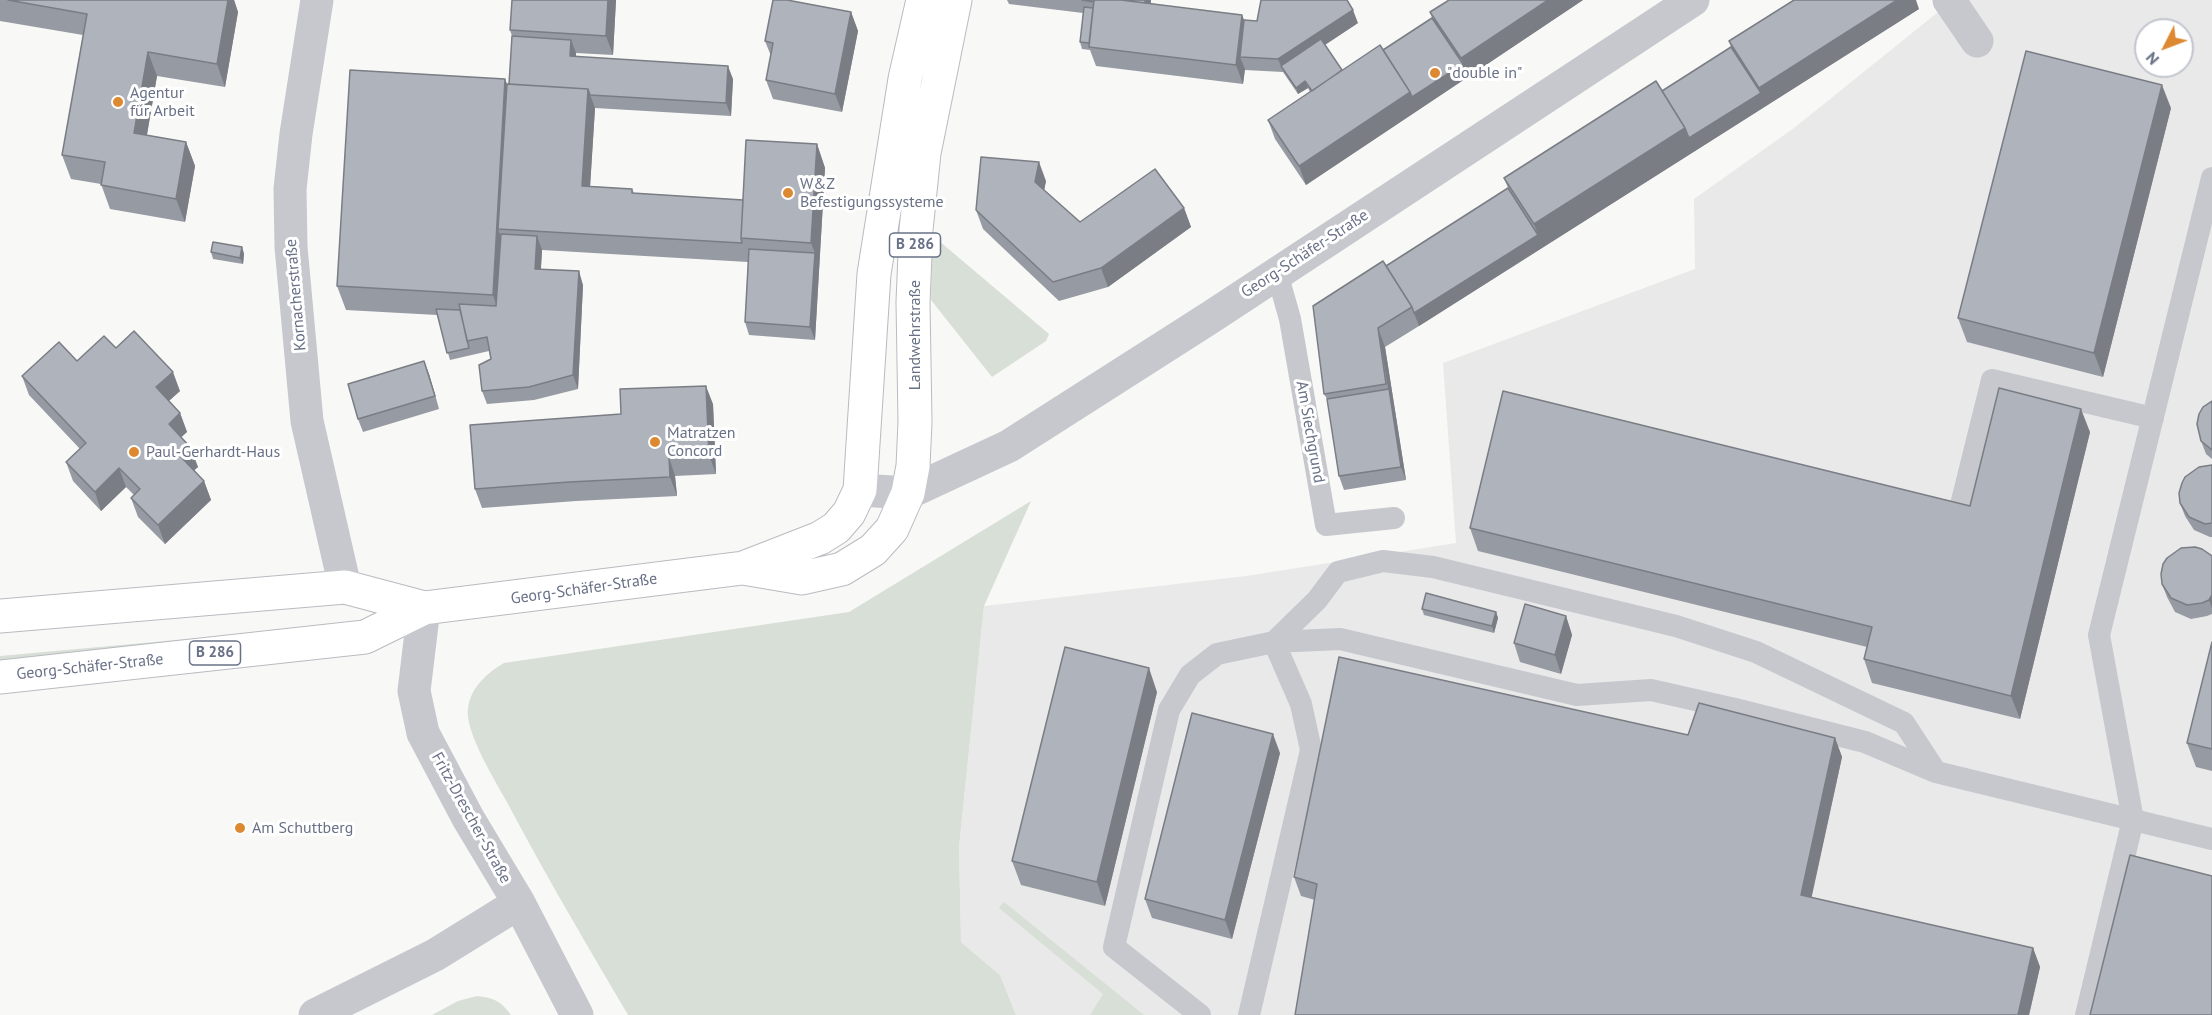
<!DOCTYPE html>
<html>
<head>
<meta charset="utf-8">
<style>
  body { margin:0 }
  #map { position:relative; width:2212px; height:1015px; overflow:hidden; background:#f8f8f6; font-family:"PT Sans",sans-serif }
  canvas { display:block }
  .north { position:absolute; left:2134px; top:18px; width:60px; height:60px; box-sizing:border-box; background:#fff; border:2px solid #c3c6cf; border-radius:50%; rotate:228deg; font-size:16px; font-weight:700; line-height:24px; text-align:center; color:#687186 }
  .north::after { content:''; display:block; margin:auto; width:21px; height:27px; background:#dd8931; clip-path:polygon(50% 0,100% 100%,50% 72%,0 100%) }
</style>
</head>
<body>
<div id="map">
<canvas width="2212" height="1015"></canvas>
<div class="north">N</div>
</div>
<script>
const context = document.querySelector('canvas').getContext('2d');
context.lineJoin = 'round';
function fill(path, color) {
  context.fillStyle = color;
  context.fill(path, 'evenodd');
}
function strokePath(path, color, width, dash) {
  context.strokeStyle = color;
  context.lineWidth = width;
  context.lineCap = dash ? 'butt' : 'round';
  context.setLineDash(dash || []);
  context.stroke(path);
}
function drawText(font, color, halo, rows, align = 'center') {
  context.font = font + ' "PT Sans",sans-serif';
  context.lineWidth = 6;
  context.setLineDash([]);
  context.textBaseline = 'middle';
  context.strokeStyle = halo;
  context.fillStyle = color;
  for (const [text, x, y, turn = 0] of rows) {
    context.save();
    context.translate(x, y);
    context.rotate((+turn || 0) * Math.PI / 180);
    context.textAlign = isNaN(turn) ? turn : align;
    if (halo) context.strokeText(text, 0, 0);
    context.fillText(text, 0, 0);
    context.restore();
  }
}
const built = new Path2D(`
  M1953,0H2212V1015H1016L1000,975L961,942L959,847L984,606L1246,576L1456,543L1443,363L1695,269L1694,199L1794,128ZM2146,30H2182V66H2146Z`);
const green = new Path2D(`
  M932,235L1049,334L1046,341L992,377L931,300Z
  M1031,501L984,606L959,847L961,942L1000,975L1016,1015H628C587,945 546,876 508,804C496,782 464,731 468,708C471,687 487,673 504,663L849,612Z
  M352,624L0,664V656Z
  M1004,902L1144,1015H1090L1103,994L999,908Z
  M477,996C494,998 501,1001 511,1015H432L458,1001Z`);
const service = new Path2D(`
  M1277,273L1290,319L1326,525L1394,518
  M1960,509L1992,380L2153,418
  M1200,1015L1114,947L1169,710L1190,675L1217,654L1274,642L1340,639L1577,695L1651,690L1735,709L1865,742L1936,772L2212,839
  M1249,1015L1311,750L1301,704L1274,642L1317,600L1338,572L1383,561L1433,567L1676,626L1756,652L1904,723L1936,772
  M2086,1015L2133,820L2099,635L2212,178`);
const minor = new Path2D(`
  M317,0L296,134L290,189L291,247L307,421L345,587
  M1949,0L1977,41
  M860,490L908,493L1009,446L1211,317L1693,0
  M424,608L414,691L423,733L468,818L519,903L577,1015
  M315,1015L435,955L519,903`);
const primary = new Path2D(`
  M743,568L802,578L842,569L873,550L892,529L908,493L913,466L915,422L913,302L916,230L924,153L955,0
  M0,616L345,587L424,608
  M0,677L365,637L424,608L743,568L820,538L836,528L849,513L860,490L874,274L905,79L923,0`);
const wall = new Path2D(`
  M0,0H234L238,12L225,87L157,76L147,135L186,142L195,166L185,222L110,209L101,184L71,179L62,155L83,35L0,21Z
  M616,0L613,55L576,53V57L733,79L731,116L595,108L590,186L632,189L634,193L743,200L817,144L825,168L815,340L749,335L745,322L748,262L542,250L541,269L583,285L578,389L534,400L487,404L482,391L491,359L489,351L450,360L437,315L346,310L337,286L505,79L507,84H509L512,36L510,30Z
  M1007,0H1151V4L1242,15L1244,20L1257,21L1358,23L1325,45L1342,70L1383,50L1432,18L1430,12L1449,0H1583L1306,185L1275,139L1268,120L1310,92L1308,88L1298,94L1283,72L1245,70V69L1243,84L1096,66L1090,50L1082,49L1080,42L1083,13L1009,4Z
  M1919,9L1419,326L1385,347L1406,480L1344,490L1339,476L1327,399L1324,394L1386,266L1508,188L1504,178L1662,91L1731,47L1729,41Z
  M851,12L858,31L842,112L773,99L766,80L771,56L765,41Z
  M2171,108L2103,377L1967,342L1958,318Z
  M1046,181L1044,190L1080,222L1184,208L1191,227L1108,287L1059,301L983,229L976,210Z
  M242,247L244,254L243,264L213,259L211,252Z
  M116,348L180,391L169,401L180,413L187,432L181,437L198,467L194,470L204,481L211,500L165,544L138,517L131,498L134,495L126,487L101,511L73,481L66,462L80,449L29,395L22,376L77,361Z
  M429,374L439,409L363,432L358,419Z
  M2212,401V459L2206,454L2201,441Z
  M713,404L716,474L675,476L677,496L576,501L482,508L475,489L621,414Z
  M2090,432L2020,719L1872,683L1864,659L1867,647L1478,551L1470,528L1970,506Z
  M2212,465V537H2210L2194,530L2185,516L2180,503Z
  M2212,556V614L2207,616L2191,619L2175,612L2167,597L2162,584Z
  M1422,609L1496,612L1498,618L1494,633L1424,615Z
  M1566,616L1572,635L1561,674L1520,662L1514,643Z
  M2212,642V771L2196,767L2187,743Z
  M1157,692L1105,906L1021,885L1012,861Z
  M1688,735L1835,738L1842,757L1811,898L2033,948L2040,967L2029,1015H1295L1315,900L1301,896L1294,877Z
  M1280,753L1232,939L1152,918L1145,899Z`);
const shadedWall = new Path2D(`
  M228,0H234L238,12L225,87L217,64Z
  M608,0H616L613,55L606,36Z
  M1145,0H1151L1149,21L1144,8Z
  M1548,0H1583L1468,77L1461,58Z
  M1897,0H1916L1919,9L1419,326L1414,313L1538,235L1534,224L1685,128L1761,93L1759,88Z
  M1353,10L1358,23L1285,71L1281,66L1278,59Z
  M851,12L858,31L842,112L835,94Z
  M1242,15L1249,33L1240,57L1245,69L1243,84L1236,65Z
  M571,40L576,53L575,70L570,56Z
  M148,52L157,76L143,157L134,133Z
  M1463,64L1468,77L1306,185L1299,166L1410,92Z
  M728,66L733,79L731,116L726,103Z
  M505,79L514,103L498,229L505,248L501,319L493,295Z
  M1305,81L1308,88L1298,94L1296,88Z
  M2162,85L2171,108L2103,377L2094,353Z
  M588,89L595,108L589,204L582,186Z
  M186,142L195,166L185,222L176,199Z
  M817,144L825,168L815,340L810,327L815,253L811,243Z
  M1039,162L1046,181L1042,201L1035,182Z
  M1184,208L1191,227L1108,287L1101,268Z
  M537,236L542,250L540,282L535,269Z
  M242,247L244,254L243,264L240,258Z
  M579,271L583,285L578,389L573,375Z
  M1378,328L1385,347L1406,480L1401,467Z
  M424,361L429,374L439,409L435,396Z
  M173,372L180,391L163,406L156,387Z
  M706,386L713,404L716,474L709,455Z
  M2081,409L2090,432L2020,719L2011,696Z
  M180,413L187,432L175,443L169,424Z
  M191,448L198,467L188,476L181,457Z
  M669,457L675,476L677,496L670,477Z
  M119,468L126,487L101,511L95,492Z
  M204,481L211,500L165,544L158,525Z
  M2212,595V608L2209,600Z
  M1496,612L1498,618L1494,633L1492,626Z
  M1566,616L1572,635L1561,674L1555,655Z
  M1149,668L1157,692L1105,906L1097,882Z
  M1273,734L1280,753L1232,939L1225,920Z
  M1835,738L1842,757L1808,914L1801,895Z
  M2033,948L2040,967L2029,1015H2018Z`);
const building = new Path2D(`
  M8,0H228L217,64L148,52L134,133L186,142L176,199L101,185L105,162L62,155L87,14Z
  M512,0H608L606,36L510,30Z
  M773,0H787L851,12L835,94L766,80L773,43L765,41Z
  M1082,0H1094V2Z
  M1094,0H1121L1242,15L1236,65L1089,47Z
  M1121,0H1145V3Z
  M1261,0H1347L1353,10L1278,59L1240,57L1244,20L1257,21Z
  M1449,0H1548L1461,58L1430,12Z
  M1794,0H1897L1759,88L1729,41Z
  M1084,7L1093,8L1089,43L1080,42Z
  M1432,18L1463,64L1412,97L1410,92L1383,50Z
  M512,36L571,40L570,56L728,66L726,103L590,95L588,89L509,84Z
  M1321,39L1342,70L1312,91L1305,81L1296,88L1281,66Z
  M1380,45L1410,92L1299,166L1268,120Z
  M1731,47L1761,93L1689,138L1685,128L1662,91Z
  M2026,51L2162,85L2094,353L1958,318Z
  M350,70L505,79L493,295L337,286Z
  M1656,81L1685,128L1534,224L1504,178Z
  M507,84L588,89L582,186L632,189V193L743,200L741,238L742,243L498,229Z
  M746,140L817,144L811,243L741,238Z
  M981,157L1039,162L1035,182L1080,222L1155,169L1184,208L1101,268L1053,282L976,210Z
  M1508,188L1538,235L1414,313L1412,307L1386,266Z
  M501,234L537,236L535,269L579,271L573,375L529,387L482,391L479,365L491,359L487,337L467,341L459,304L496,306Z
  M213,242L242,247L240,258L211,252Z
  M749,249L815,253L810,327L745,322Z
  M1383,261L1412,307L1378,328L1386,384L1324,394L1313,306Z
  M436,309L460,310L469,348L447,353Z
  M134,331L173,372L156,387L180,413L169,424L191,448L181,457L204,481L158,525L131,498L140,489L119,468L95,492L66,462L86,443L22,376L59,342L77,361L104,336L116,348Z
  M424,361L435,396L358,419L348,384Z
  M706,386L709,455L669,457L670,477L569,482L475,489L470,425L621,414L620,389Z
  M1999,388L2081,409L2011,696L1864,659L1872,627L1470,528L1503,391L1970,506Z
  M1389,389L1401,467L1339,476L1327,399Z
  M2212,401V450L2201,441L2197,424L2199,414L2203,407Z
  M2212,465V523L2205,524L2189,517L2180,503L2179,493L2182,483L2185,477L2199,467Z
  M2195,547L2202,549L2212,556V595L2209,600L2202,603L2187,605L2171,598L2162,584L2161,574L2163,564L2167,558L2181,548Z
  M1426,593L1496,612L1492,626L1422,609Z
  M1525,604L1566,616L1555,655L1514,643Z
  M2212,642V749L2187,743Z
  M1065,647L1149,668L1097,882L1012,861Z
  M1339,657L1688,735L1699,703L1835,738L1801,895L2033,948L2018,1015H1295L1317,884L1294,877Z
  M1192,713L1273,734L1225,920L1145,899Z
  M2130,855L2212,876V1015H2090Z`);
const markers = [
  [1435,73,6,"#dd8931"],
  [118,102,6,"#dd8931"],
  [788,193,6,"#dd8931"],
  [655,442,6,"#dd8931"],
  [134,452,6,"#dd8931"],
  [240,828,6,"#dd8931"]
];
const shields = [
  [915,245,51],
  [215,653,51]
];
const shieldNames = [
  ["B 286",915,245],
  ["B 286",215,653]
];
const poiNames = [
  ["\"double in\"",1447,73],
  ["Agentur",130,93],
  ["für Arbeit",130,111],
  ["W&Z",800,184],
  ["Befestigungssysteme",800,202],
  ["Matratzen",667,433],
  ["Concord",667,451],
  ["Paul-Gerhardt-Haus",146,452],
  ["Am Schuttberg",252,828]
];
const streetNames = [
  ["Georg-Schäfer-Straße",1305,254,-33],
  ["Kornacherstraße",296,295,-95],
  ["Landwehrstraße",915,335,-90],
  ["Am Siechgrund",1310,432,80],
  ["Georg-Schäfer-Straße",584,589,-8],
  ["Georg-Schäfer-Straße",90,667,-6],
  ["Fritz-Drescher-Straße",471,818,61]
];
fill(built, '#e9e9e9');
fill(green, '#d8dfd7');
strokePath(primary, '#b9bbc1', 35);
strokePath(service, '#c6c8cd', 22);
strokePath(minor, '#c6c8cd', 33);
strokePath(primary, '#fff', 33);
fill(wall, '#969aa2');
fill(shadedWall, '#7a7d84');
fill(building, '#afb3bc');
strokePath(building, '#7a7d84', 1.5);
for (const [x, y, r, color] of markers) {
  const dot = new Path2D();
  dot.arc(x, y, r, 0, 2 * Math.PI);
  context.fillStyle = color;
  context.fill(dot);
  strokePath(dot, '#fff', 2);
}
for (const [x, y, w] of shields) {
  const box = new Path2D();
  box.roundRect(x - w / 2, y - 12, w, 24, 4.5);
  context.fillStyle = '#fff';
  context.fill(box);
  strokePath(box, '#687186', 1.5);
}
drawText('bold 15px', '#687186', null, shieldNames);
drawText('16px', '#687186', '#fff', poiNames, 'left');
drawText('16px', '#687186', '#fff', streetNames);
</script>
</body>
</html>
